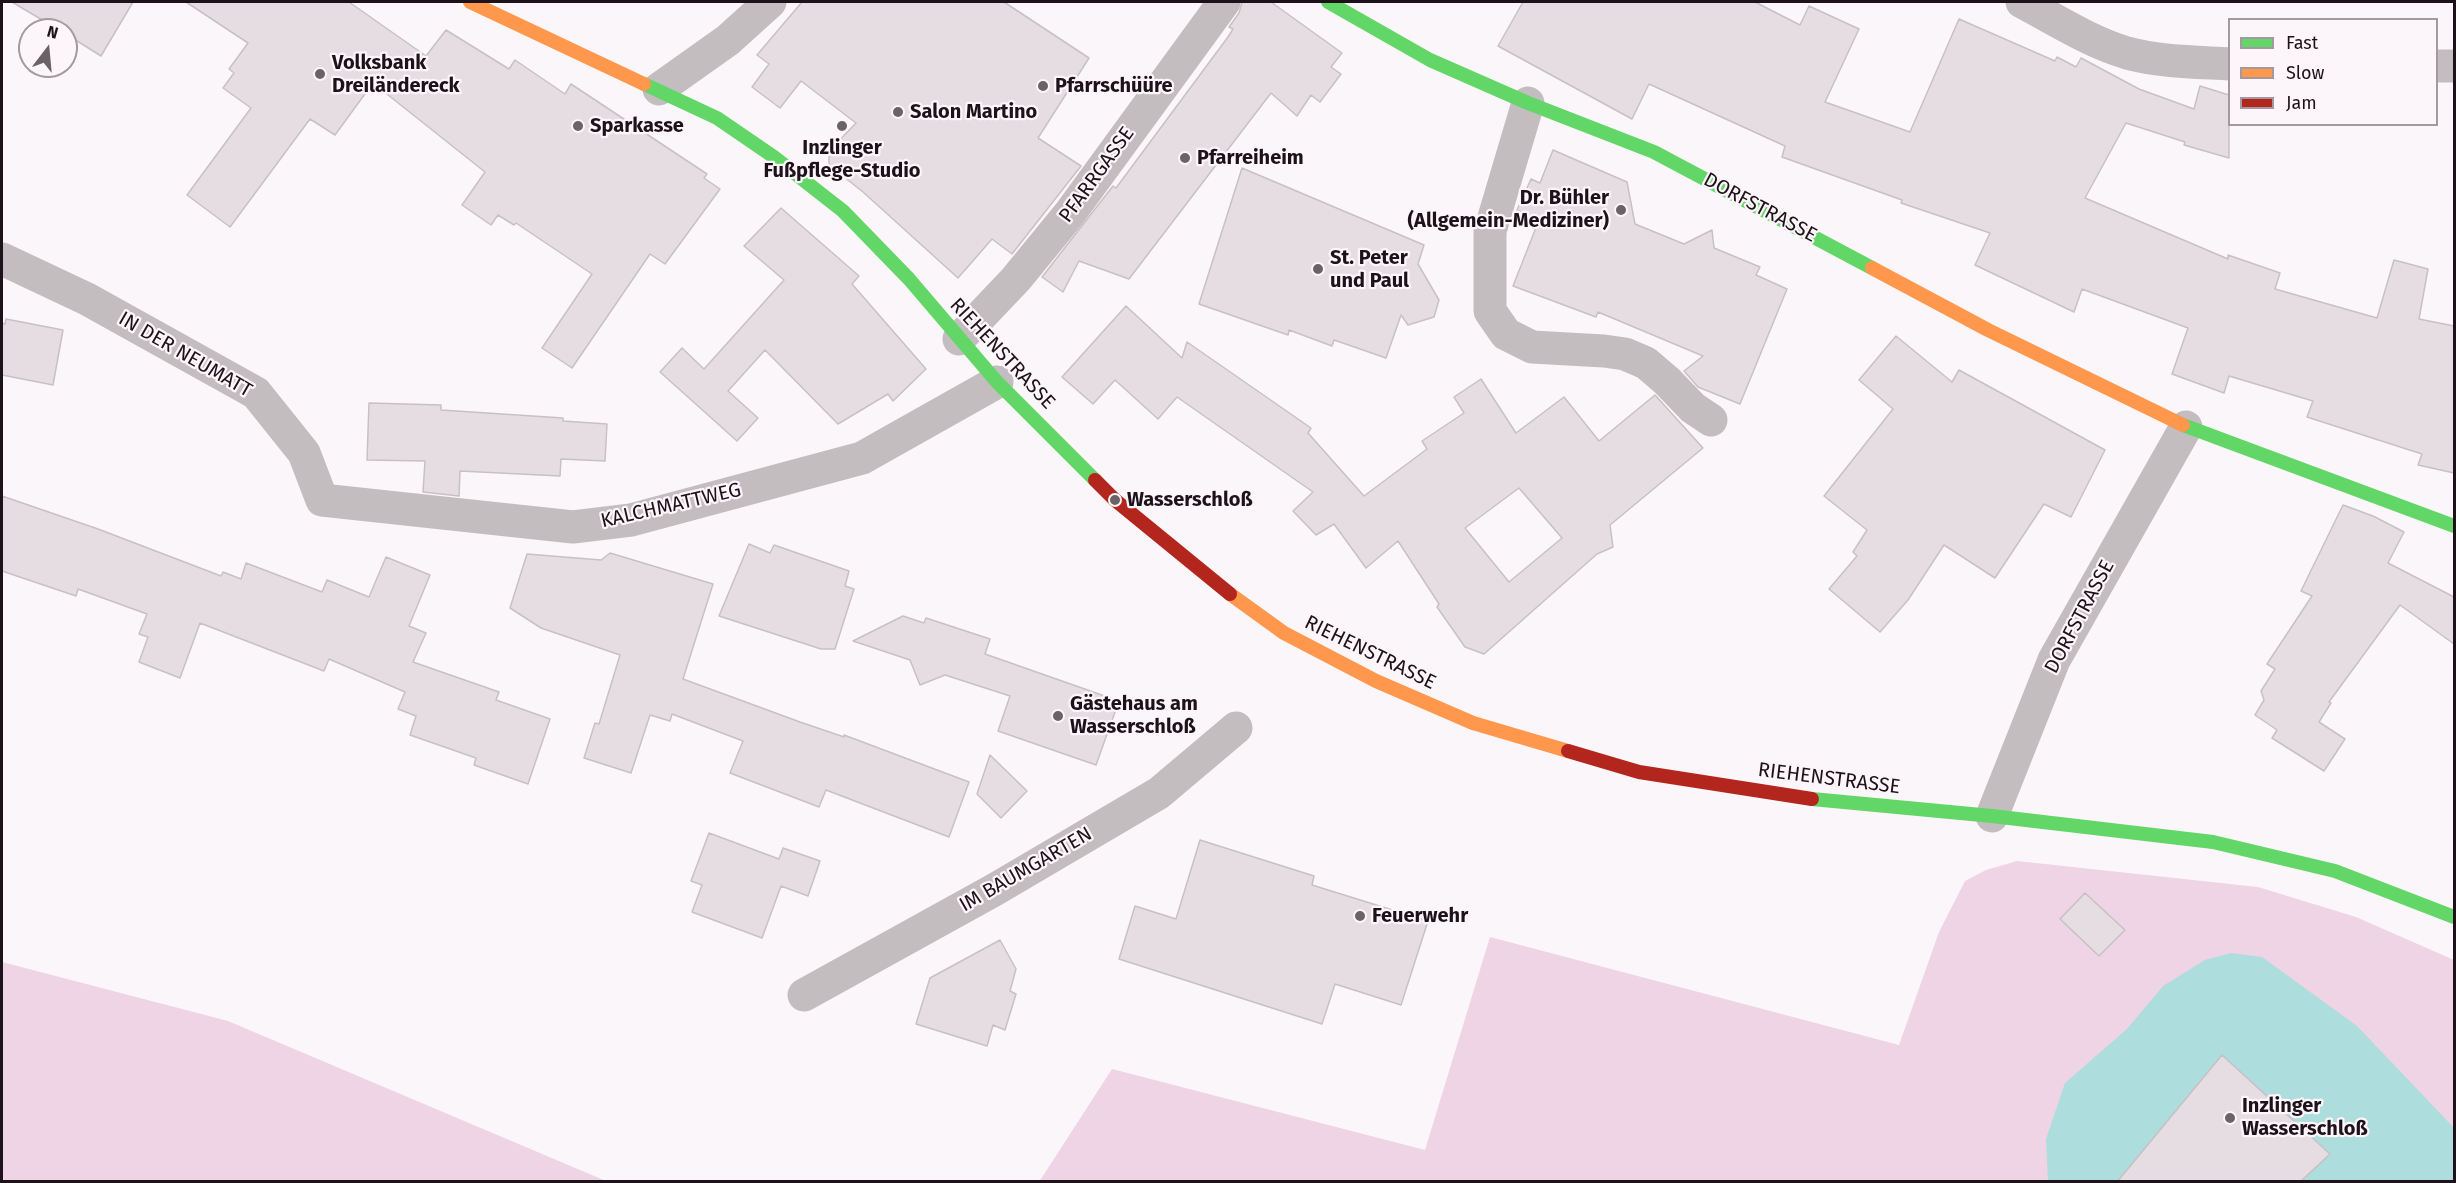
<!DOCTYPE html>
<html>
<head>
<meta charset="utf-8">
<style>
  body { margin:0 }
  #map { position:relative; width:2456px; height:1183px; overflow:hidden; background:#fbf6f9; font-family:"Fira Sans",sans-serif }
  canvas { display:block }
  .frame { position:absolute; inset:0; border:3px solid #1e121a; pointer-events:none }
  .legend { position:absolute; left:2228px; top:18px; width:210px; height:108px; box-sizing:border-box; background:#fcf5f9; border:2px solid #a39aa0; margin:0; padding:8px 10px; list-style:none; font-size:18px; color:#1e121a }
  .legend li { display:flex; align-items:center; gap:12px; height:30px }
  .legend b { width:30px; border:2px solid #a39aa0 }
  .north { position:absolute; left:18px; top:18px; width:60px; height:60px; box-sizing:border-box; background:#fcf5f9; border:2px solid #a39aa0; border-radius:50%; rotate:16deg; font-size:16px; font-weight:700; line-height:24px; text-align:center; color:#1e121a }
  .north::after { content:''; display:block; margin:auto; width:21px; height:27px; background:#6b6268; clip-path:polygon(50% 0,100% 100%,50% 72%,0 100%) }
</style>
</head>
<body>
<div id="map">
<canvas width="2456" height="1183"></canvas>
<div class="frame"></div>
<ul class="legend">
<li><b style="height:8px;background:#63d668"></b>Fast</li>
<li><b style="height:8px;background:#ff974d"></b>Slow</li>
<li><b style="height:8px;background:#b3261e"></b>Jam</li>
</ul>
<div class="north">N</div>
</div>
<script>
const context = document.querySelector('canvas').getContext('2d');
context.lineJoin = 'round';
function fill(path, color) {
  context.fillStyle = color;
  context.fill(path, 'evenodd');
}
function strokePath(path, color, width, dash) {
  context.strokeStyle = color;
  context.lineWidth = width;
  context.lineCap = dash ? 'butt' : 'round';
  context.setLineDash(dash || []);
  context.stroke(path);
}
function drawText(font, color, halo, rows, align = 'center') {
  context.font = font + ' "Fira Sans",sans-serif';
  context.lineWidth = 4.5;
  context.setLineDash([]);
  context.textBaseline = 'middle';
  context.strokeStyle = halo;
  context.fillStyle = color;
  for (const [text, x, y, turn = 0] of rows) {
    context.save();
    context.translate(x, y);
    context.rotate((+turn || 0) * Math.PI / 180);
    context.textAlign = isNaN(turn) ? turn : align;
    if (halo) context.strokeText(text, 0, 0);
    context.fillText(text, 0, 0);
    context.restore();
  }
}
const green = new Path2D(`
  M2017,861L2258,887L2356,917L2454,960V1181L1039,1182L1112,1069L1425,1150L1490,937L1899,1045L1939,932L1965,881L1986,870Z
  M2,962L228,1021L606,1181H2Z`);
const water = new Path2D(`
  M2231,953L2262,957L2357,1026L2454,1128V1181H2300L2330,1153L2222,1055L2124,1173L2132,1181H2048L2046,1139L2065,1083L2127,1029L2163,986L2205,960Z`);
const building = new Path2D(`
  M12,2H133L101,56L66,34V30H59Z
  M186,2H349L426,56L446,30L509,69L515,60L565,94L571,84L707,174L704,178L720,189L665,264L650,254L572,368L542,348L592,274L516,223L514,225L498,215L491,225L462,205L485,172L373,83L335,135L310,119L230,227L187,195L251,108L223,88L234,73L229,69L248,43Z
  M802,2H1004L1089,58L1038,138L1081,166L1012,254L992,239L958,278L863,192L829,165V151L856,123L801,81L780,108L752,87L769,64L757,55Z
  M1242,2H1271L1342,53L1331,67L1341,74L1320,102L1311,95L1297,116L1271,93L1129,279L1079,261L1063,292L1042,277L1113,186L1116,188L1228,37L1233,29L1229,27L1239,13Z
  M1523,2H1755L1800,25L1809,6L1859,29L1825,102L1910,132L1959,19L2055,61L2057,57L2076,67L2081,58L2139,89L2194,109L2200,86L2229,95V158L2184,145L2185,142L2126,123L2085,198L2228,259V255L2280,273L2275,289L2377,318L2394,260L2428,269L2419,319L2454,326V473L2418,465L2422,454L2307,417L2313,401L2229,376L2224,393L2172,374L2188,328L2082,289L2074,312L1975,265L1990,233L1901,203L1902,200L1782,157L1785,146L1649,84L1632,119L1498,46Z
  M1553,150L1627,182L1635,224L1684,244L1712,230L1714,248L1760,267L1756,275L1787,289L1740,404L1698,387L1684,371L1703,356L1598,312L1596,317L1513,286L1539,220L1517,210L1531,179L1540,183Z
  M1242,168L1424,245L1418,264L1439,300L1434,317L1408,325L1401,315L1386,358L1334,340L1332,346L1289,330L1288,335L1199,304Z
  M781,208L859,276L852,284L926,369L893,401L888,394L838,424L765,350L728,391L758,418L737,441L660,372L682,348L704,369L784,280L744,246Z
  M1126,306L1182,358L1187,342L1311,428L1308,433L1364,496L1427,449L1422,441L1464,413L1454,397L1481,379L1516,433L1564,397L1599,441L1655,395L1703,448L1610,525L1613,547L1597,554L1484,654L1465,647L1437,607L1439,604L1398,541L1366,568L1334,524L1316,535L1293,511L1313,492L1177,397L1158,419L1115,380L1093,404L1062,377ZM1519,488L1562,538L1509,582L1465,528Z
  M6,319L63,330L53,385L2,375V323L5,324Z
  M1896,336L1952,382L1959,370L2105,450L2071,517L2044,504L1995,578L1944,545L1908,600L1880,632L1829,589L1857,556L1853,552L1867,530L1824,496L1893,409L1859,380Z
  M369,403L441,405V410L563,418V421L607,424L605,461L561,459L560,476L460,471L459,496L423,492L425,461L367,460Z
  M2,496L98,529L221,576L223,572L241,579L246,563L322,592L327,580L369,597L386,557L430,575L409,626L426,633L413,662L499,692L496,700L550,719L528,784L474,765L476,758L410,735L416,716L398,709L405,692L329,659L324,671L200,623L180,678L139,662L148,637L139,634L147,614L78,589L76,596L2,571Z
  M2343,505L2373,516L2404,532L2388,563L2454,597V644L2400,605L2329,702L2331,703L2319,722L2345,739L2324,771L2272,738L2277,730L2255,715L2264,700L2261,691L2275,669L2267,664L2312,596L2301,591Z
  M749,544L770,553L774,545L849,571L845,586L854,589L835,649H821L719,616Z
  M610,553L713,584L683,679L800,722L844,737V735L969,782L949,837L826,790L819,807L730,773L743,741L672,714L670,721L650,715L631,773L584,758L595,723L599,724L620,655L541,628L510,608L527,554L601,560Z
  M903,616L924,623L926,618L990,639L985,654L1119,701L1096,765L998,731L1010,696L945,675L920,685L910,660L853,641Z
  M990,755L1027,791L1001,818L977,794Z
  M709,833L779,859L783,848L820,861L808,896L781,886L762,938L692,912L702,885L691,881Z
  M1200,840L1314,876L1312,885L1428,921L1401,1005L1335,984L1322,1024L1119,959L1135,906L1176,919Z
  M2085,893L2125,930L2099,956L2060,919Z
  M1000,940L1016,969L1010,991L1016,994L1005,1030L993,1025L987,1046L916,1024L930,978Z
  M2222,1055L2330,1154L2300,1182H2117Z`);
const street = new Path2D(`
  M2022,2C2056,20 2090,42 2127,53C2160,62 2196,62 2230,64
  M2436,66H2454
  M659,89L728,40L770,2
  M1528,103L1490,231V311L1506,334L1532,347L1604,351L1625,354L1646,363L1667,381L1693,408L1711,420
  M2,259L87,299L256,393L304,453L322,500L573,527L631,520L862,458L997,382
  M959,339L1016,279L1070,213L1224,2
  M1992,816L2054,660L2186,427
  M804,995L994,890L1159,793L1236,728`);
const fast = new Path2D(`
  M1328,2L1430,60L1528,103L1654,152L1872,268
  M644,84L717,118L774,157L843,211L909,279L997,382L1095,480
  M2183,425L2454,526
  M1812,799L1992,816L2213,842L2335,871L2454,917`);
const slow = new Path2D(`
  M470,2L644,84
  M1872,268L1988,330L2183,425
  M1230,594L1284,633L1376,681L1473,723L1568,751`);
const jam = new Path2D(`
  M1095,480L1115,500L1230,594
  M1568,751L1639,772L1812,799`);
const markers = [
  [320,74,6,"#6b6268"],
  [1043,86,6,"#6b6268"],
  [898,112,6,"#6b6268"],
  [578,126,6,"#6b6268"],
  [842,126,6,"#6b6268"],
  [1185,158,6,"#6b6268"],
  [1621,210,6,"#6b6268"],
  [1318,269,6,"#6b6268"],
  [1115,500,6,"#6b6268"],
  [1058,716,6,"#6b6268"],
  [1360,916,6,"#6b6268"],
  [2230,1118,6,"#6b6268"]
];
const poiNames = [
  ["Volksbank",332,63],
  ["Dreiländereck",332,86],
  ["Pfarrschüüre",1055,86],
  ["Salon Martino",910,112],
  ["Sparkasse",590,126],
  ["Inzlinger",842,148,"center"],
  ["Fußpflege-Studio",842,171,"center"],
  ["Pfarreiheim",1197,158],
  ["Dr. Bühler",1609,198,"right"],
  ["(Allgemein-Mediziner)",1609,221,"right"],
  ["St. Peter",1330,258],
  ["und Paul",1330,281],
  ["Wasserschloß",1127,500],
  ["Gästehaus am",1070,704],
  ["Wasserschloß",1070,727],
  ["Feuerwehr",1372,916],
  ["Inzlinger",2242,1106],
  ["Wasserschloß",2242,1129]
];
const streetNames = [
  ["PFARRGASSE",1097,175,-54],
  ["DORFSTRASSE",1760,208,28],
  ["RIEHENSTRASSE",1002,354,47],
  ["IN DER NEUMATT",185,355,30],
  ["KALCHMATTWEG",671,506,-13],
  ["DORFSTRASSE",2080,617,-62],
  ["RIEHENSTRASSE",1370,653,26],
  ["RIEHENSTRASSE",1829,779,7],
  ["IM BAUMGARTEN",1026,870,-30]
];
fill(green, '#eed4e4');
fill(water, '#addddc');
fill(building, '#e6dde2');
strokePath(building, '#c8c0c5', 1.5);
strokePath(street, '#c3bdc0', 33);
strokePath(fast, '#63d668', 14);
strokePath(slow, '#ff974d', 14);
strokePath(jam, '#b3261e', 14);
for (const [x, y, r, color] of markers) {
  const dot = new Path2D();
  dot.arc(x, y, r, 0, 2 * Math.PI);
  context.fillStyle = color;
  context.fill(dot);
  strokePath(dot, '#fcf5f9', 2);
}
drawText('bold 20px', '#1e121a', '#fcf5f9', poiNames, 'left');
drawText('20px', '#1e121a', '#fcf5f9', streetNames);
</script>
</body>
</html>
